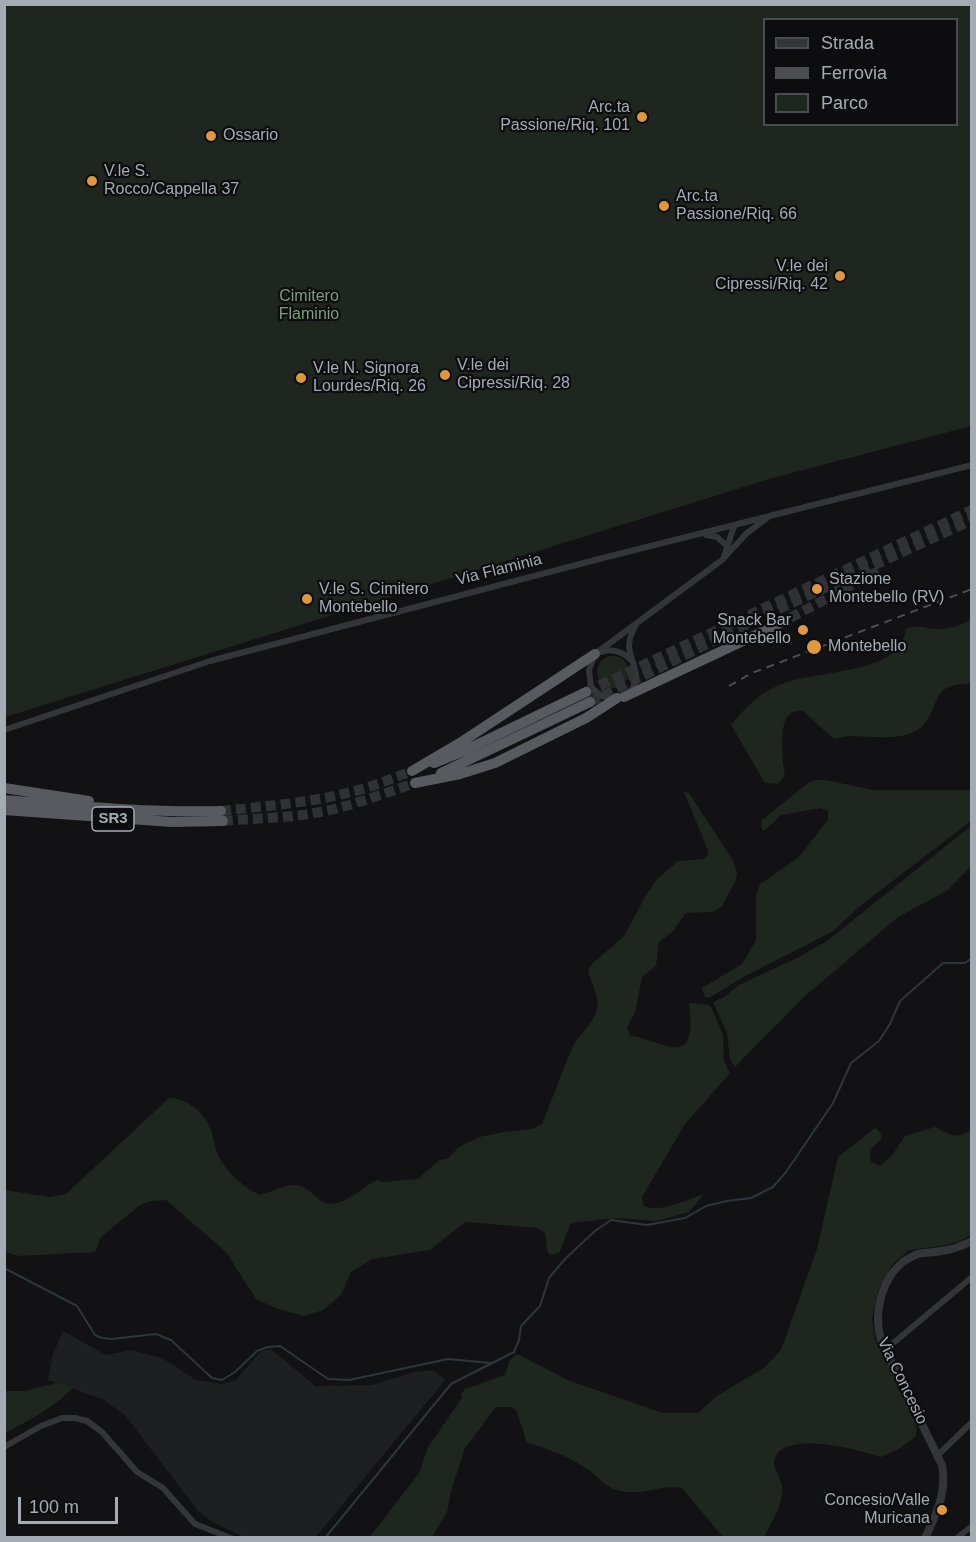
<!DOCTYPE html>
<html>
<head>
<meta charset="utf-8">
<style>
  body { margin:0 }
  #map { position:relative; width:976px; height:1542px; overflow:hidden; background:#121214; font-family:Helvetica,sans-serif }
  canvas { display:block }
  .frame { position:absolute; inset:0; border:6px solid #a5abb3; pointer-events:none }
  .legend { position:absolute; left:763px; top:18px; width:195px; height:108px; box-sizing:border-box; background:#0d0d0f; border:2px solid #4a4c51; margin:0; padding:8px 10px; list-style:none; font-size:18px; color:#a5abb3 }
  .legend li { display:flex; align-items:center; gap:12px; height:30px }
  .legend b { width:30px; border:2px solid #4a4c51 }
  .scale { position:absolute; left:18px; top:1497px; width:100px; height:27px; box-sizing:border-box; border:3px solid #a5abb3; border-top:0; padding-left:8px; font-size:18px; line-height:21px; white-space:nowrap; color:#a5abb3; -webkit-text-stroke:4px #0d0d0f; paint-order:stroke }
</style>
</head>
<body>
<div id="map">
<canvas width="976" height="1542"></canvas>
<div class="frame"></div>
<ul class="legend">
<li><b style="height:8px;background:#343538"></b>Strada</li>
<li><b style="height:8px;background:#4b4d51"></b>Ferrovia</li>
<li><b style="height:16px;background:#1f261f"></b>Parco</li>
</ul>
<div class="scale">100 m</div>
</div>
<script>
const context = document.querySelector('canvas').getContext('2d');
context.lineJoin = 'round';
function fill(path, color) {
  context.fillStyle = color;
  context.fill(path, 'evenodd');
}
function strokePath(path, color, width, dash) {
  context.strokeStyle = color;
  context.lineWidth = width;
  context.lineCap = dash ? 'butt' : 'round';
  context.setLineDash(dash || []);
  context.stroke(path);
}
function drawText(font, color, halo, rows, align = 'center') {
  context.font = font + ' Helvetica,sans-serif';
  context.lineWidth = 4.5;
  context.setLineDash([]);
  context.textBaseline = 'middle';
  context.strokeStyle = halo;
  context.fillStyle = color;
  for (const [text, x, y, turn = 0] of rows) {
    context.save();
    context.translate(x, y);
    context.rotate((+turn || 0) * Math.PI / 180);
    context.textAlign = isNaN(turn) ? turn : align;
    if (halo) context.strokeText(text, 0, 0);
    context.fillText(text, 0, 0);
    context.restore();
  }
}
const built = new Path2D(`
  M63,1331L106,1355L131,1350L162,1358L196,1380L222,1384L236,1380L260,1352L271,1349L315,1386L372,1385L414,1372L433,1370L445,1380L315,1538L244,1537L214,1523L198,1511L125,1415L102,1399L48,1380L53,1354Z`);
const green = new Path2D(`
  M5,4L971,5V426L769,479L5,717ZM764,20H956V124H764Z
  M971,619V683C964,684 956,684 949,687C933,692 935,720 917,730C892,745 859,731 834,739L803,711C774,707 783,758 785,775L778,784L765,783L731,725C745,708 757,695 777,686C810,670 883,676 902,642C904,638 905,633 906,629C920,624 922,628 934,629C948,630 960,626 971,619Z
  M597 672a16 16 0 1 1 32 0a16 16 0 1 1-32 0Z
  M816,780H826L872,790H971V821L860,906L832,932L743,977L709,998L705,997L702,988L742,964L756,940V896L760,884L798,858L828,820V811L821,808L781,815L764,831L761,828L762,820L808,783Z
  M684,792L689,793L734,862L737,874L735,882L722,906L713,912L686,913L673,931L659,942L656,966L642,977L635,1013L627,1027L630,1036C644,1037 654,1043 667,1046C696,1055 691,1020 689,1003L707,1005L711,1007L723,1035L724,1061L730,1073L685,1124L642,1197L643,1205C655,1215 689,1199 704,1194L689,1212L657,1221L617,1218L571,1223L559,1253L550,1255L547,1250L545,1233L537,1228L465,1222L430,1250L372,1259L351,1272L341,1295L323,1310L304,1316L278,1309L256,1299L226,1252L166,1200L151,1201L140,1205L101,1237L95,1252L19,1256L5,1252V1190L49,1197L66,1194L169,1098C184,1097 204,1112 209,1126C214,1136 214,1147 219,1157C227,1172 244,1188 260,1195C271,1192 285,1184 296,1185C313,1187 318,1208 337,1203C352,1199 363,1187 377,1180L383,1182L418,1179L439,1160L447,1159L459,1147L479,1137L505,1132L532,1129L542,1124L572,1048C581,1031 601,1018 597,998C595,988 590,980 588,970L592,964L624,936L645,897L657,879L678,861L703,859L707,856L708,850Z
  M971,826V866L948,890L898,917L804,997L735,1067L730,1059L727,1033L713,1002L724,997L739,985L797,958L827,941Z
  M935,1127C951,1135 955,1140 971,1130V1235L961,1241L941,1246L909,1250L892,1265L878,1290L872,1318L875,1339L917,1419L916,1436L900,1448L881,1457C859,1450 789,1431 776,1456C770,1467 781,1476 782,1486C784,1504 771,1523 764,1537H723L682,1488C659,1484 642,1497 617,1490C603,1486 599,1476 587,1469C570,1457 547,1448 527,1443L517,1412L512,1407H496L465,1448L451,1491L447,1512L432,1537L369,1538L419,1473L428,1447L462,1398L461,1394L465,1389L505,1375L510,1360L517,1354L570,1381L663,1413H698L717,1396L765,1367L781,1350L817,1249L838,1157L875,1128L882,1134L881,1139L870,1150L871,1162L880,1166L893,1154L905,1136Z
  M56,1383L73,1388C53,1408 30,1420 5,1433V1391H25Z`);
const stream = new Path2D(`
  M4,1268L77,1306L95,1335L102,1338L112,1339L156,1334L171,1340L212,1378L222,1380L235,1372L257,1351L268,1347L280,1346L328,1379L349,1380L448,1359L490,1363
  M325,1538L451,1384L514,1352L519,1340L521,1326L540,1306L549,1278L565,1259L595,1231L611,1220L647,1225L685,1218L706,1206L727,1201L751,1198L773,1187L786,1172L833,1103L851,1063L879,1041L890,1024L900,1001L943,963H965L972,958`);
const trunkTunnel = new Path2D(`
  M777,625L882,569
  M586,692L972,510
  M590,702L766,615L972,520
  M221,811C266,806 311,803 355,791C374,786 393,778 412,771
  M223,821C257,818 292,818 326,811C356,804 386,793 415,783`);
const minor = new Path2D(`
  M706,535L717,537L728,547
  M724,557L734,526
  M601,652C612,648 624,652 632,661
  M630,692C644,675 630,664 629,646C629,637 633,630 637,623
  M616,698L601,696L591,687L589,670L595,654L722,560L747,533L767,518
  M4,730L210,661L599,559L972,465
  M885,1350L972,1277
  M4,1447L41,1426L62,1418H75L87,1421L102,1432L137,1472L163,1488L195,1524L231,1538
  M938,1455L972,1422
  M957,1538L972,1526`);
const tertiary = new Path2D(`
  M925,1538C937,1514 947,1491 942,1465L883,1345C870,1314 883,1266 918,1254C925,1252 933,1253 941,1251C952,1250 962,1246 972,1241`);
const trunk = new Path2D(`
  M624,697L777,625
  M434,763L466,750L586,692
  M412,771L463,741L595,654
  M441,773L590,702
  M415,783L460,774L495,763L586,718L617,698
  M4,788L89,801
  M4,800C77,806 148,813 221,811
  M4,810L172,822L223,821`);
const rail = new Path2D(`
  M729,686L752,673L972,589`);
const markers = [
  [642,117,6,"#de9940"],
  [211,136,6,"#de9940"],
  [92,181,6,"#de9940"],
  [664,206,6,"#de9940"],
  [840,276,6,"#de9940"],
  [445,375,6,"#de9940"],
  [301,378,6,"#de9940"],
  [817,589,6,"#de9940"],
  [307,599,6,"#de9940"],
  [803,630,6,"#de9940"],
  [814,647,8,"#de9940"],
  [942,1510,6,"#de9940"]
];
const shields = [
  [113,819,42]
];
const shieldNames = [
  ["SR3",113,819]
];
const poiNames = [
  ["Arc.ta",630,108,"right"],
  ["Passione/Riq. 101",630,126,"right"],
  ["Ossario",223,136],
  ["V.le S.",104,172],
  ["Rocco/Cappella 37",104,190],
  ["Arc.ta",676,197],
  ["Passione/Riq. 66",676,215],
  ["V.le dei",828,267,"right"],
  ["Cipressi/Riq. 42",828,285,"right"],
  ["V.le dei",457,366],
  ["Cipressi/Riq. 28",457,384],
  ["V.le N. Signora",313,369],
  ["Lourdes/Riq. 26",313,387],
  ["Stazione",829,580],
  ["Montebello (RV)",829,598],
  ["V.le S. Cimitero",319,590],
  ["Montebello",319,608],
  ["Snack Bar",791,621,"right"],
  ["Montebello",791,639,"right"],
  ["Montebello",828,647],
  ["Concesio/Valle",930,1501,"right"],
  ["Muricana",930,1519,"right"]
];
const parkNames = [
  ["Cimitero",309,297],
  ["Flaminio",309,315]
];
const streetNames = [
  ["Via Flaminia",499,570,-14],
  ["Via Concesio",902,1381,64]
];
fill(built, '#1e1f20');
fill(green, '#1f261f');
strokePath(stream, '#2d363b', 2);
strokePath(trunkTunnel, '#2f3134', 10, [10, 5]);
strokePath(minor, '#343538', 6);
strokePath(tertiary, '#343538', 8);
strokePath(trunk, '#585a60', 10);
strokePath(rail, '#4b4d51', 2, [8, 6]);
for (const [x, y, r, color] of markers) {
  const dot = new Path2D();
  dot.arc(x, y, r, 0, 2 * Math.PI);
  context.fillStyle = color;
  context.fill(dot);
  strokePath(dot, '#0d0d0f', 2);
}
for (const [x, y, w] of shields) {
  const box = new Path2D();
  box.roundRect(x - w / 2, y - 12, w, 24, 4.5);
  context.fillStyle = '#0d0d0f';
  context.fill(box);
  strokePath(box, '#a5abb3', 1.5);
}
drawText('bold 15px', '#a5abb3', null, shieldNames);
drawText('16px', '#a5abb3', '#0d0d0f', poiNames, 'left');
drawText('16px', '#7f9c7e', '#0d0d0f', parkNames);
drawText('16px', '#a5abb3', '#0d0d0f', streetNames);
</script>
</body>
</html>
